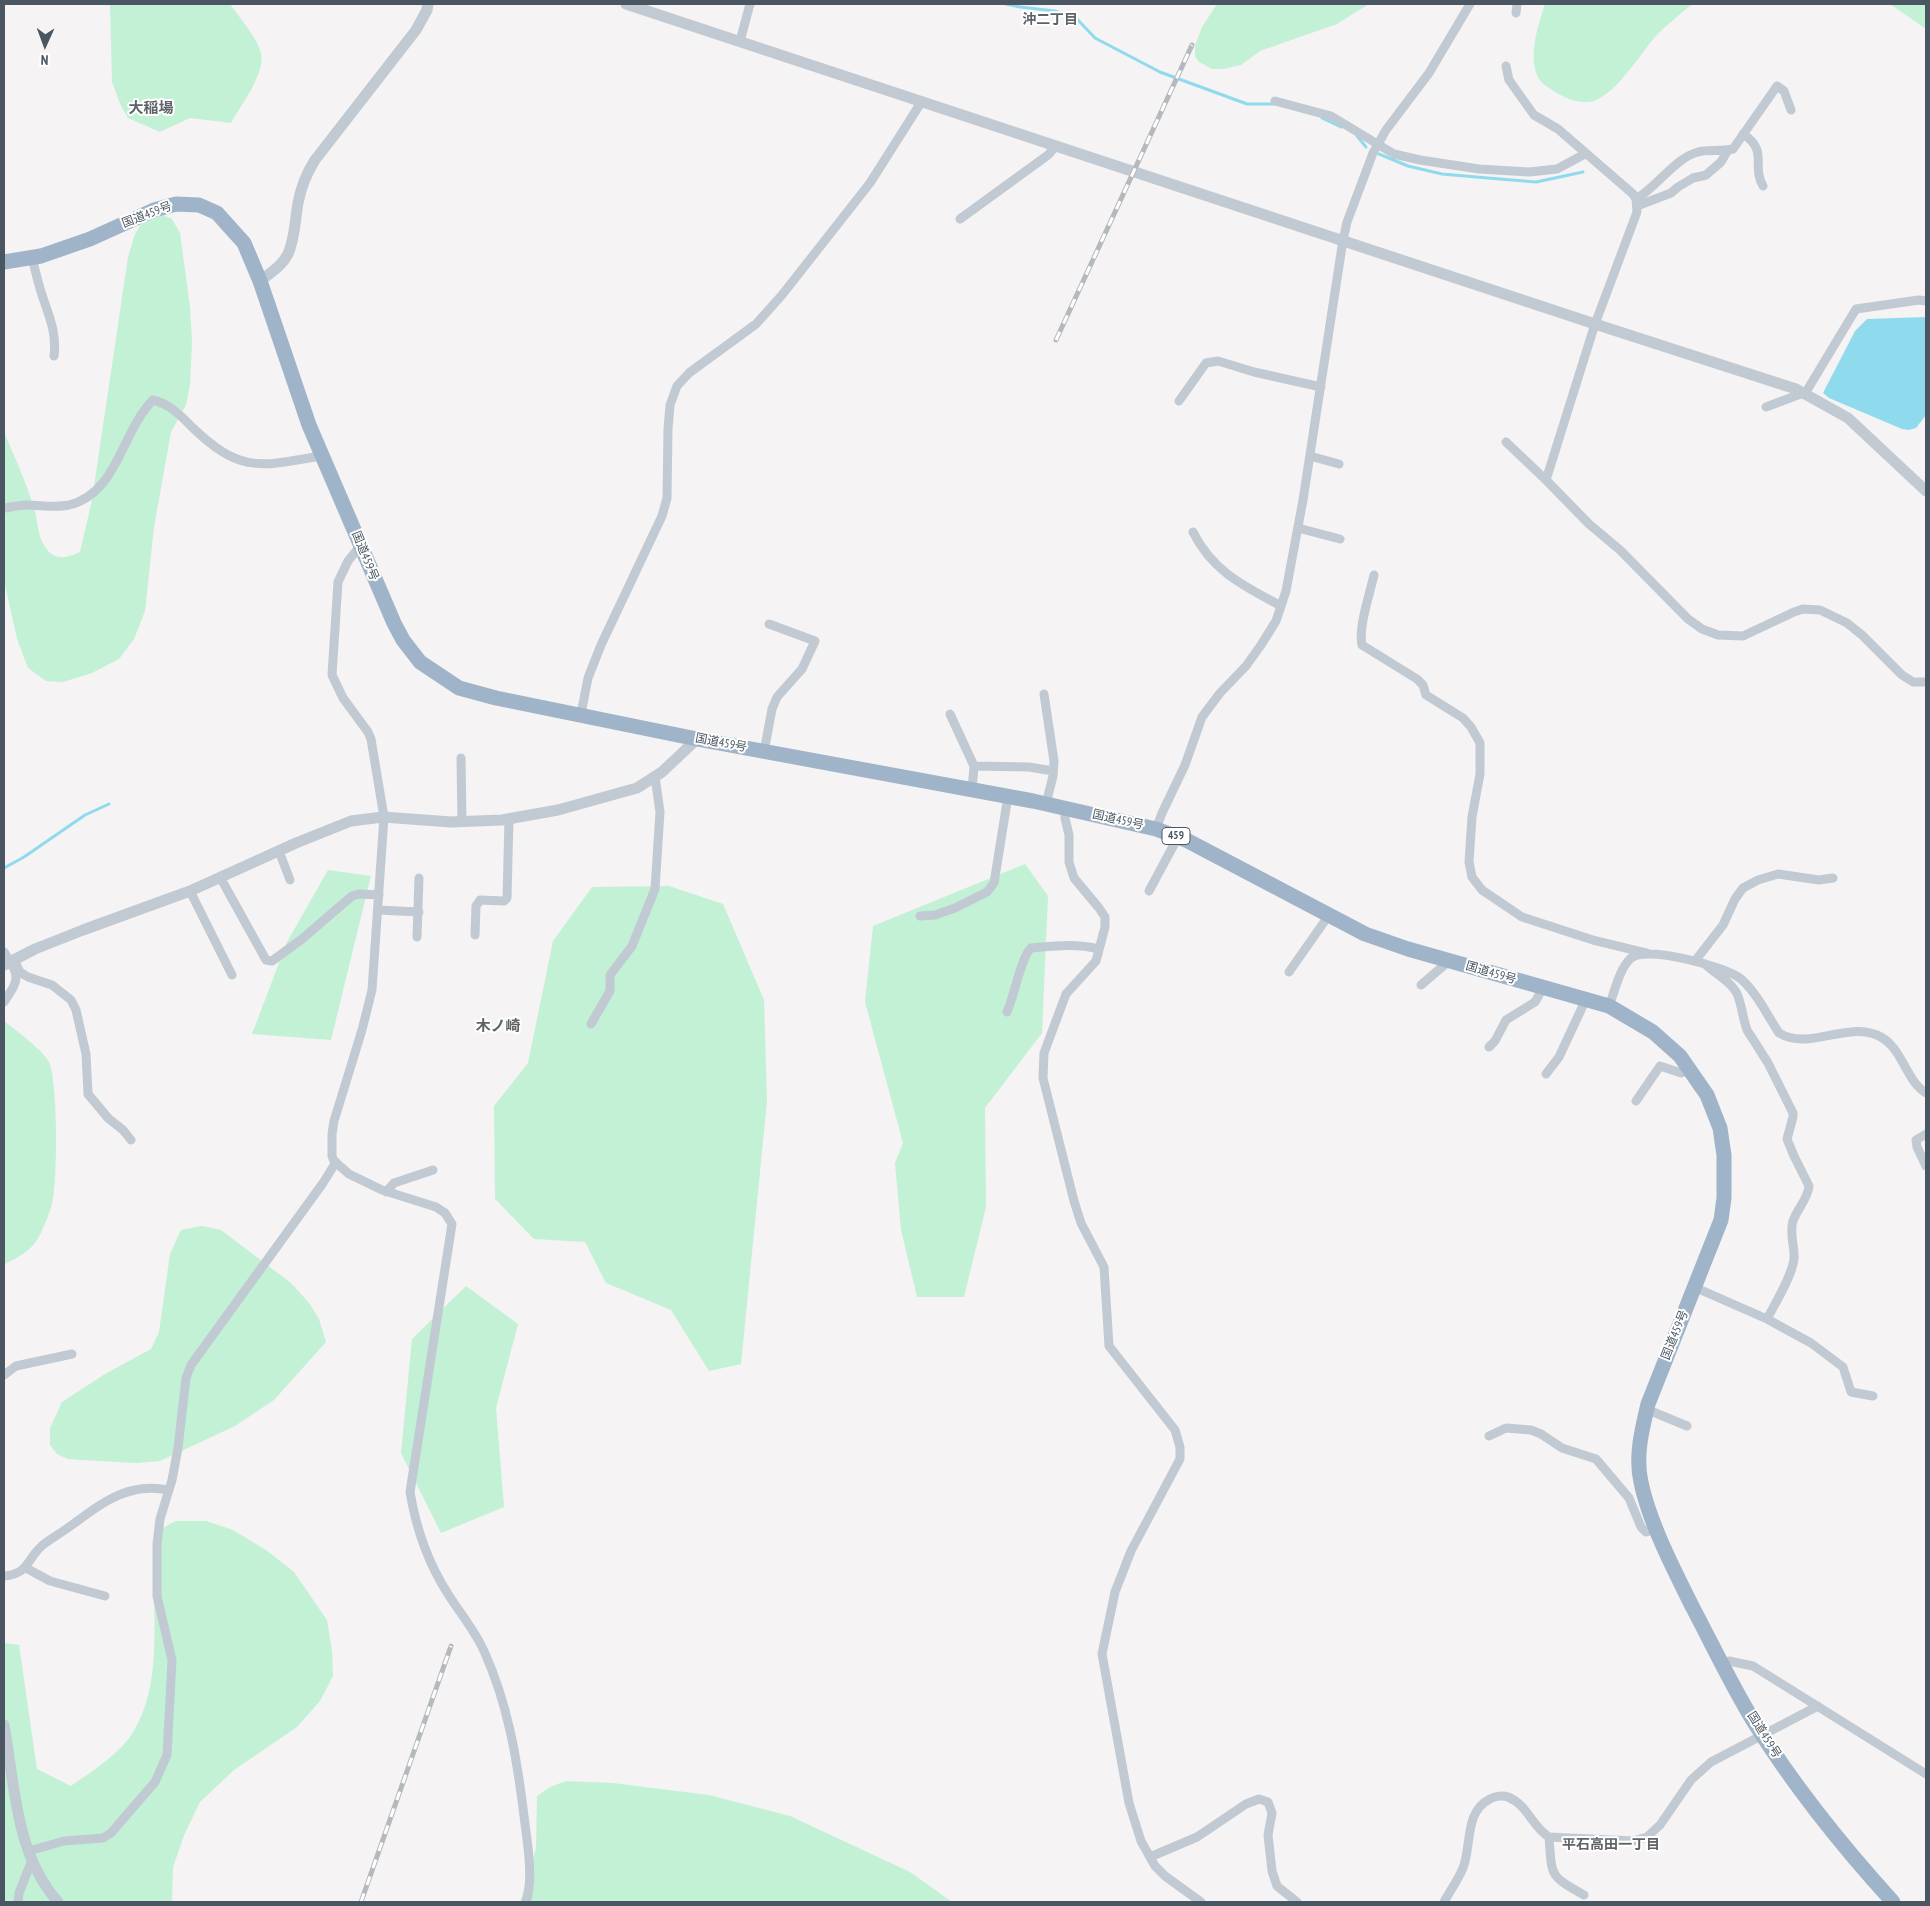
<!DOCTYPE html>
<html>
<head>
<meta charset="utf-8">
<style>
  body { margin:0 }
  #map { position:relative; width:1930px; height:1906px; overflow:hidden; background:#f5f3f3; font-family:"PT Sans Narrow",sans-serif }
  canvas { display:block }
  .frame { position:absolute; inset:0; border:5px solid #4a5661; pointer-events:none }
  .north { position:absolute; left:20px; top:20px; width:50px; height:50px; -webkit-text-stroke:4px #fff; paint-order:stroke; rotate:182deg; font-size:14px; font-weight:700; line-height:20px; text-align:center; color:#4a5661 }
  .north::after { content:''; display:block; margin:auto; width:18px; height:22px; background:#4a5661; clip-path:polygon(50% 0,100% 100%,50% 72%,0 100%) }
</style>
</head>
<body>
<div id="map">
<canvas width="1930" height="1906"></canvas>
<div class="frame"></div>
<div class="north">N</div>
</div>
<script>
const context = document.querySelector('canvas').getContext('2d');
context.lineJoin = 'round';
function fill(path, color) {
  context.fillStyle = color;
  context.fill(path, 'evenodd');
}
function strokePath(path, color, width, dash) {
  context.strokeStyle = color;
  context.lineWidth = width;
  context.lineCap = dash ? 'butt' : 'round';
  context.setLineDash(dash || []);
  context.stroke(path);
}
function drawText(font, color, halo, rows, align = 'center') {
  context.font = font + ' "PT Sans Narrow","Noto Sans JP",sans-serif';
  context.lineWidth = 4;
  context.setLineDash([]);
  context.textBaseline = 'middle';
  context.strokeStyle = halo;
  context.fillStyle = color;
  for (const [text, x, y, turn = 0] of rows) {
    context.save();
    context.translate(x, y);
    context.rotate((+turn || 0) * Math.PI / 180);
    context.textAlign = isNaN(turn) ? turn : align;
    if (halo) context.strokeText(text, 0, 0);
    context.fillText(text, 0, 0);
    context.restore();
  }
}
const green = new Path2D(`
  M110,4H230C239,17 257,38 261,53C266,73 240,106 231,123L190,118L160,132L128,118L121,106L112,82Z
  M1217,4H1369L1337,24L1260,51L1241,65L1223,69H1212L1199,62L1195,56V46L1202,27Z
  M1545,4H1692C1680,15 1666,25 1655,37C1640,54 1612,101 1588,102C1572,103 1558,94 1546,86C1523,70 1538,25 1545,4Z
  M1890,4H1926V29Z
  M163,215L172,219L180,233L190,307L192,342L190,385L186,405L171,432L154,527L145,611L134,639L119,659L92,673L63,682L46,681L28,668L17,639L4,580V432C15,458 27,484 35,511C38,523 38,540 48,551C57,561 70,557 80,552L92,500L128,257L135,234L145,218Z
  M1025,864L1048,896L1042,1033L985,1108L986,1207L964,1297H917L901,1230L895,1163L903,1143L865,1002L873,926Z
  M328,870L371,876L331,1040L252,1034L287,942Z
  M669,886L723,904L764,1000L767,1101L741,1364L709,1371L671,1310L606,1283L585,1242L534,1239L495,1199L494,1106L528,1063L553,941L592,887Z
  M4,1021C15,1030 43,1050 49,1062C58,1083 58,1181 52,1204C49,1215 43,1230 37,1240C31,1250 15,1260 4,1264Z
  M202,1226L221,1230L291,1283L310,1304L319,1319L326,1342L274,1400L235,1426L160,1461L137,1463L81,1460L68,1459L57,1454L50,1445V1428L62,1402L105,1374L151,1349L159,1332L170,1254L181,1230Z
  M466,1286L518,1324L496,1408L504,1507L441,1533L401,1453L412,1339Z
  M176,1521H206L233,1530L266,1550L294,1572L327,1620L332,1651L333,1676L320,1701L297,1727L234,1770L200,1802L185,1833L173,1867L172,1902H4V1643L19,1645L37,1769L71,1786C91,1772 118,1755 132,1734C169,1677 147,1595 157,1531Z
  M566,1781L613,1783L709,1795L790,1816L910,1872L952,1902H520L536,1849L537,1796L550,1787Z`);
const water = new Path2D(`
  M1926,317V415L1916,428L1909,430L1902,429L1829,398L1823,393L1855,331L1867,319Z`);
const stream = new Path2D(`
  M1006,4L1020,7L1055,11L1077,19L1095,38L1160,72L1247,104H1275
  M1322,118L1341,127
  M1357,136L1366,147
  M1379,154L1408,166L1442,174L1488,178L1536,182L1583,172
  M4,868L24,857L85,815L109,804`);
const minor = new Path2D(`
  M1516,13L1517,4
  M740,41L750,4
  M1506,66L1509,80L1534,115L1558,129L1633,194L1636,199L1637,212L1595,324L1546,480
  M1275,101L1331,116L1394,154L1420,160L1479,169L1529,172L1557,169L1585,154
  M1743,134C1769,151 1751,165 1763,186
  M1636,199C1657,187 1675,158 1698,152C1707,149 1720,152 1733,149L1777,86L1784,91L1791,110
  M1637,206L1671,193L1678,187L1693,178L1706,175L1721,162L1728,150
  M960,219L1048,155L1056,146
  M32,257C35,270 38,283 42,295C49,316 57,333 54,356
  M1179,401L1206,363L1218,361L1254,372L1321,387
  M1766,407L1806,392L1856,309L1919,300L1926,301
  M1506,442L1546,480L1589,524L1620,550L1688,619L1702,629L1718,635L1743,636L1794,612L1803,609L1820,610L1847,623L1862,635L1902,675L1913,682H1926
  M1310,456L1339,464
  M4,508C11,507 19,505 27,505C41,505 55,508 69,505C118,493 121,432 153,400C170,404 181,416 193,428C241,474 261,466 321,456
  M1298,528L1340,539
  M1193,532C1213,572 1244,586 1281,606
  M361,545L348,561L338,582L332,675L343,698L368,732L371,739L384,817L372,990L362,1030L334,1121L332,1134V1156L334,1161L349,1174L382,1190L436,1207L445,1213L452,1224L410,1492C416,1528 428,1563 448,1594C460,1613 475,1631 484,1651C508,1704 517,1759 524,1816C527,1841 534,1878 526,1902
  M1374,575C1370,593 1358,628 1362,645L1417,679L1423,685L1426,695L1463,718L1471,727L1480,743V774L1472,817L1469,862L1472,877L1482,890L1522,917L1593,940L1647,953
  M1044,694L1054,761L1053,776L1046,804
  M581,714L588,678L601,645L662,516L667,498L668,429L670,405L677,386L689,373L756,324L782,295L870,183L922,101
  M950,714L974,766L972,790
  M764,752L772,709L777,697L802,669L815,641L769,624
  M461,758L462,821
  M974,766L1029,767L1053,771
  M1065,808V818L1069,835V862L1074,878L1099,908L1105,917V927L1096,961L1066,994L1044,1053L1043,1078L1074,1201L1081,1223L1104,1267L1109,1346L1175,1430L1180,1447V1459L1131,1551L1115,1592L1102,1654L1129,1803L1141,1841L1155,1866L1165,1876L1201,1902
  M1156,829L1162,813L1185,765L1202,717L1220,693L1246,666L1261,645L1276,621L1286,591L1303,500L1343,240L1347,222L1373,153L1386,130L1429,73L1470,4
  M279,851L290,880
  M220,877L266,960L272,961L302,939L352,896L359,894L379,895
  M190,891L232,975
  M1149,891L1178,837
  M378,910L419,912
  M920,916L935,915L955,908L987,892L994,883L1008,796
  M475,935L476,906L480,900L504,901L507,898L509,819
  M417,937L419,878
  M4,952C20,977 20,978 4,1002
  M14,960L20,972L28,977L52,985L71,1000L76,1010L86,1054L88,1094L108,1118L123,1130L131,1140
  M1695,961L1723,925L1735,899L1743,888L1758,880L1778,874L1819,880L1833,878
  M1707,966C1716,974 1733,983 1738,996C1742,1007 1743,1019 1747,1030L1768,1063L1793,1113V1117L1787,1139L1794,1156L1809,1186C1808,1199 1797,1209 1793,1221C1789,1234 1795,1246 1794,1259C1792,1276 1775,1304 1767,1319
  M1289,972L1329,915
  M1421,985L1449,961
  M1609,1006C1615,991 1619,969 1631,958C1646,945 1727,967 1741,979C1757,993 1767,1015 1779,1033C1809,1051 1844,1022 1877,1035C1903,1046 1904,1079 1926,1093
  M1007,1012C1014,997 1021,957 1031,948C1054,946 1076,943 1099,949
  M591,1024L610,991V975L632,946L655,889L660,812L655,777
  M1489,1047L1495,1041L1506,1020L1535,1002L1543,988
  M1546,1074L1559,1057L1586,999
  M1636,1101L1660,1066L1681,1073L1690,1070
  M1926,1134L1916,1140L1917,1147L1926,1166
  M386,1192L394,1183L433,1170
  M1694,1287L1767,1319L1811,1343L1843,1367L1851,1392L1873,1396
  M4,1375L16,1366L72,1354
  M1646,1409L1687,1426
  M1489,1436L1506,1428L1531,1430L1541,1434L1562,1448L1596,1459L1629,1498L1641,1527L1646,1532L1657,1529
  M26,1568L50,1581L105,1596
  M4,1576C30,1574 27,1557 44,1544C52,1538 61,1533 69,1527C89,1513 110,1495 135,1490C146,1487 158,1488 169,1490
  M1721,1663L1729,1661L1753,1666L1926,1774
  M1549,1837C1552,1877 1549,1875 1584,1895
  M29,1851L64,1841L103,1838L111,1833L155,1782L167,1755L172,1660L157,1596V1544L160,1519L172,1480L178,1448L186,1378L191,1365L323,1183L336,1162
  M1150,1857L1197,1837L1246,1804L1259,1799L1268,1802L1272,1813L1268,1835L1272,1871L1277,1886L1297,1902
  M18,1902L19,1893L32,1860
  M1444,1902C1450,1891 1458,1880 1463,1868C1472,1845 1464,1812 1490,1799C1495,1796 1503,1795 1508,1797C1528,1805 1532,1827 1549,1837L1633,1841L1647,1837L1660,1825L1691,1780L1711,1762L1818,1706`);
const tertiary = new Path2D(`
  M626,4L1595,324L1796,389L1848,418L1926,491
  M260,281C270,273 282,266 288,254C295,238 295,220 298,203C301,187 306,174 315,160L416,30L427,10L428,4
  M4,965L35,949L83,930L190,891L296,843L351,821L383,817L451,822L502,820L558,810L637,788L662,772L697,739
  M4,1725C15,1786 15,1853 58,1902`);
const trunk = new Path2D(`
  M4,262L41,256L90,239L154,210L176,204L199,205L217,213L244,243L260,281L309,425L394,623L403,640L420,662L459,688L496,698L697,739L1033,801L1156,829L1188,841L1365,934L1408,949L1609,1006L1653,1032L1680,1056L1707,1095L1720,1128L1724,1155V1198L1721,1220L1648,1404C1642,1429 1635,1457 1641,1482C1649,1522 1675,1572 1693,1608C1713,1646 1732,1686 1754,1722C1794,1786 1842,1846 1893,1902`);
const rail = new Path2D(`
  M1056,340L1192,45
  M361,1902L451,1646`);
const shields = [
  [1176,836,28]
];
const shieldNames = [
  ["459",1176,836]
];
const streetNames = [
  ["国道459号",147,215,-21],
  ["国道459号",365,556,68],
  ["国道459号",721,743,11],
  ["国道459号",1118,820,13],
  ["国道459号",1491,973,16],
  ["国道459号",1675,1335,-68],
  ["国道459号",1764,1735,58]
];
const neighbourhoodNames = [
  ["沖二丁目",1050,20],
  ["平石高田一丁目",1611,1845]
];
const quarterNames = [
  ["大稲場",151,109],
  ["木ノ崎",498,1027]
];
fill(green, '#c3f1d5');
fill(water, '#90daee');
strokePath(stream, '#90daee', 3);
strokePath(minor, '#c1cad2', 9);
strokePath(tertiary, '#c1cad2', 11);
strokePath(trunk, '#9fb4c9', 15);
strokePath(rail, '#b5b8bd', 5);
strokePath(rail, '#fff', 3, [9]);
for (const [x, y, w] of shields) {
  const box = new Path2D();
  box.roundRect(x - w / 2, y - 8.5, w, 17, 4);
  context.fillStyle = '#fff';
  context.fill(box);
  strokePath(box, '#4a5661', 1);
}
drawText('bold 11px', '#4a5661', null, shieldNames);
drawText('12px', '#4a5661', '#fff', streetNames);
drawText('bold 14px', '#5f6368', '#fff', neighbourhoodNames);
drawText('bold 15px', '#5f6368', '#fff', quarterNames);
</script>
</body>
</html>
